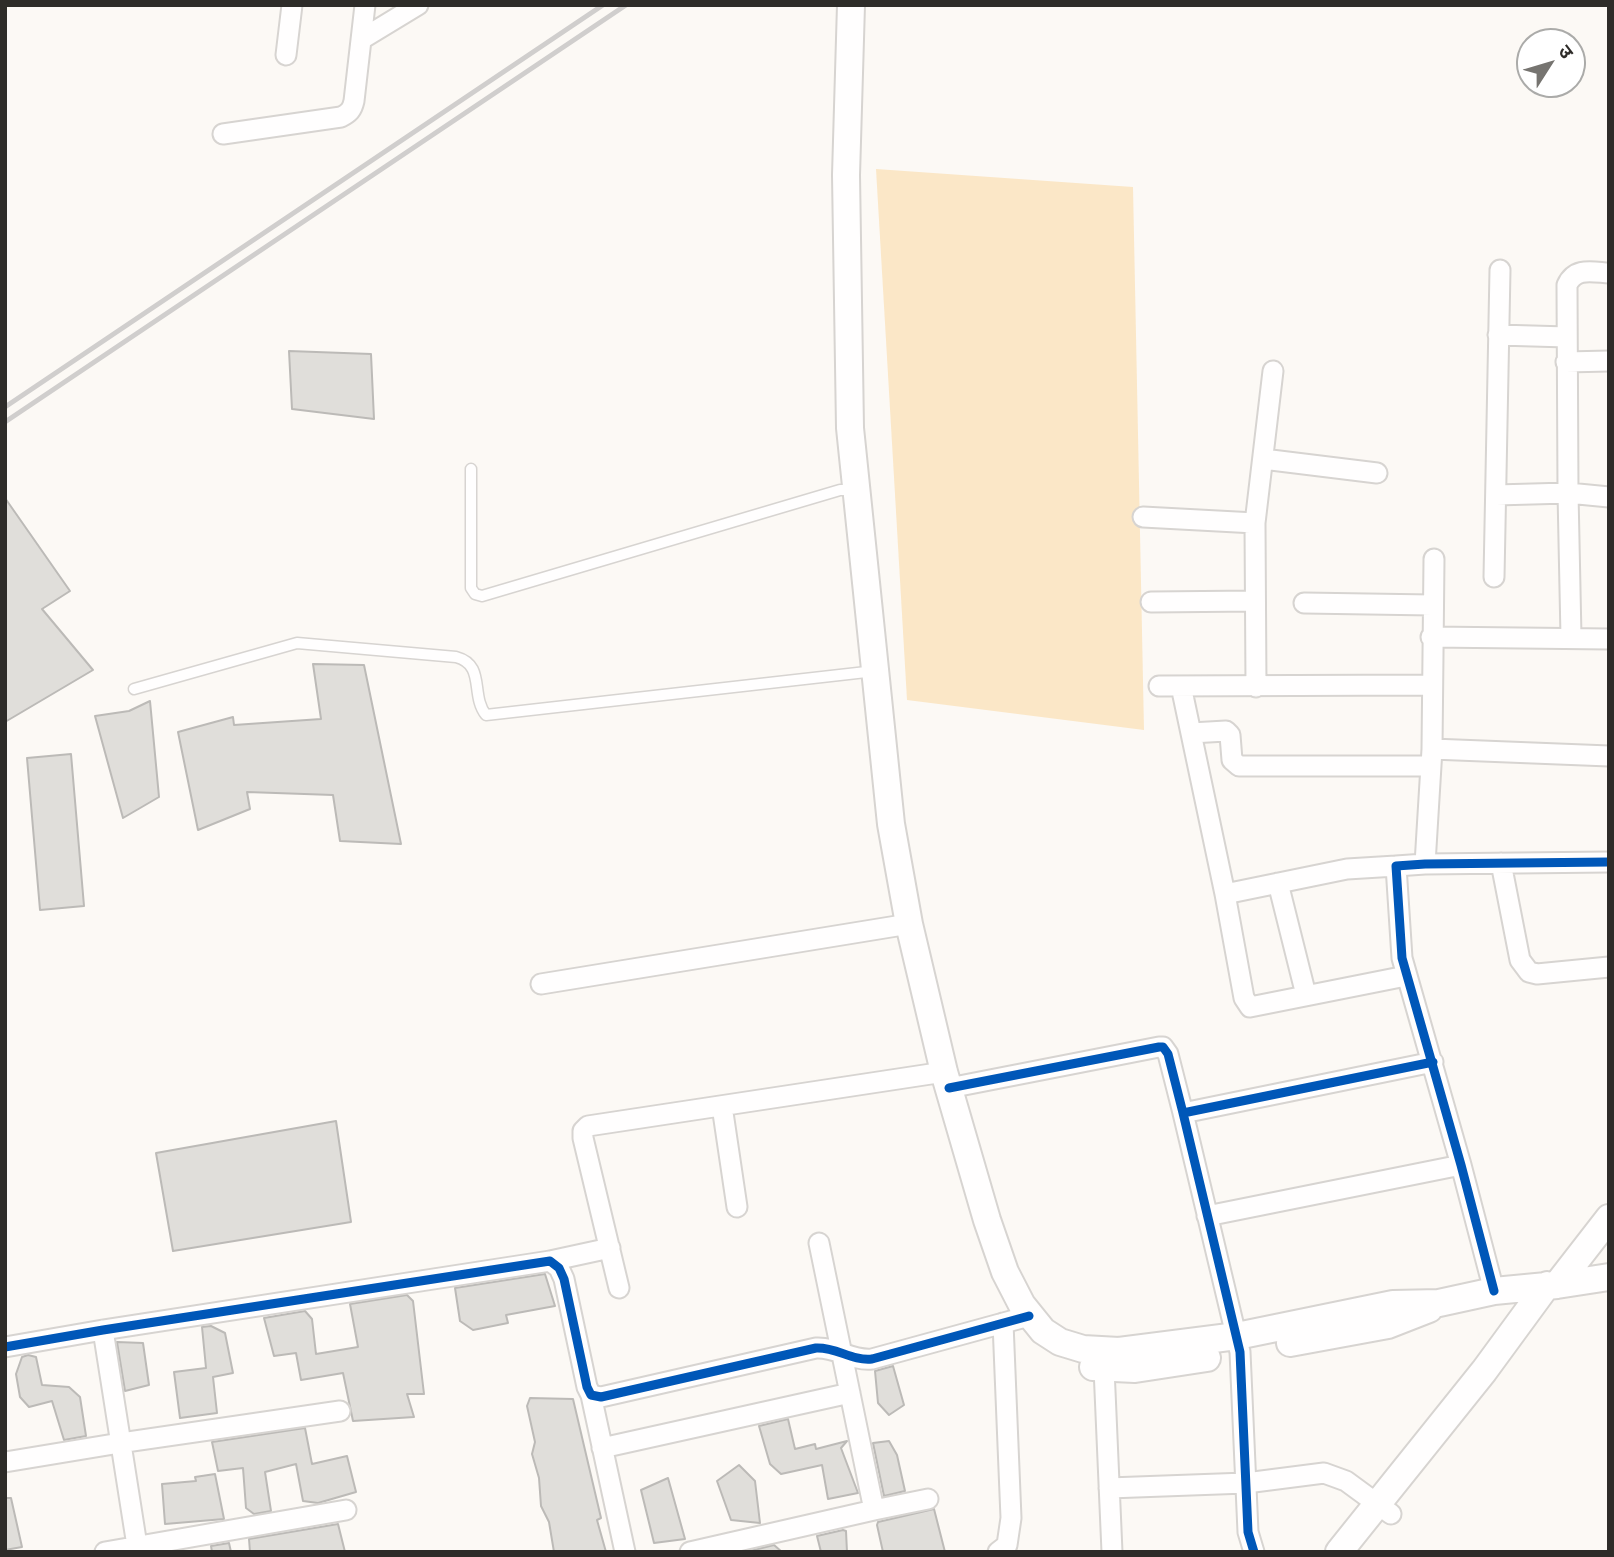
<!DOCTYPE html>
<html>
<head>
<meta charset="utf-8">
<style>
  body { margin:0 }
  #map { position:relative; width:1614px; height:1557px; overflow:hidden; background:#fcf9f5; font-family:Barlow,"Noto Sans Devanagari",sans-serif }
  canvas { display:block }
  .frame { position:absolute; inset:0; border:7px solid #2e2c29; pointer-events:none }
  .north { position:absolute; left:1516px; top:28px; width:70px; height:70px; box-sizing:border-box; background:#fff; border:2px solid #ababa9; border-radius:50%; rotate:53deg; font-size:19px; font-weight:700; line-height:28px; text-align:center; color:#2e2c29 }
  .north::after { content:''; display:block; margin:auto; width:24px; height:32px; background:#767470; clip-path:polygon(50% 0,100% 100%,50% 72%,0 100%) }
</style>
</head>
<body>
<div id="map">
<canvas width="1614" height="1557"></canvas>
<div class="frame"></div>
<div class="north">उ</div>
</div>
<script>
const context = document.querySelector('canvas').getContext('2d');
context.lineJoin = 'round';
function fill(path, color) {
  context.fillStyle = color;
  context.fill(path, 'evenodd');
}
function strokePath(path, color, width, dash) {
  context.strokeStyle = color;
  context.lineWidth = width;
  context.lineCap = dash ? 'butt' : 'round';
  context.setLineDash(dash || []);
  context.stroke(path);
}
const green = new Path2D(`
  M876,169L1133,187L1144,730L907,700Z`);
const building = new Path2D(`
  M289,351L371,354L374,419L292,409Z
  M5,498L70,591L42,609L93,670L5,722Z
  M313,664L364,665L401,844L340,841L333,795L247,792L250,809L198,830L178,732L233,717L234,725L321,719Z
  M150,701L159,797L123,818L95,716L129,711Z
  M71,754L84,906L40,910L27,758Z
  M336,1121L351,1222L173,1251L156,1153Z
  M545,1274L555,1306L506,1315L508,1323L473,1330L460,1321L455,1288Z
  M407,1295L413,1301L424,1394H407L414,1417L353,1421L343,1373L301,1380L296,1353L274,1356L264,1318L305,1311L312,1319L316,1354L358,1347L350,1304Z
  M211,1326L225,1333L233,1373L213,1377L217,1413L180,1418L174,1372L206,1368L202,1327Z
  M117,1342L143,1343L149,1385L125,1391Z
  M28,1355L36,1357L42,1385L69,1387L80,1397L86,1436L64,1440L52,1401L29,1407L20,1397L16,1374L22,1357Z
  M893,1366L904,1405L889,1415L878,1403L875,1371Z
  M530,1398L573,1399L601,1518L597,1520L606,1552H554L549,1522L541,1506L539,1478L532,1454L535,1442L527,1406Z
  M788,1419L795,1449L815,1444L816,1449L847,1441L841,1448L858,1493L828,1499L822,1465L781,1474L770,1464L759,1426Z
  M305,1428L312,1464L347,1456L356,1492L318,1503L303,1501L296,1464L265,1472L271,1511L254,1514L246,1508L243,1468L218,1471L212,1442Z
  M889,1441L897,1455L905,1491L884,1496L873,1443Z
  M739,1465L755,1481L760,1523L731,1520L717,1481Z
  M215,1474L224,1519L165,1524L162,1484L196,1481L195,1477Z
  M668,1478L685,1539L654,1543L641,1490Z
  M5,1498H11L22,1547L5,1550Z
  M934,1509L945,1552H883L877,1525L878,1522Z
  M338,1524L345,1552H250L249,1539Z
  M843,1530L846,1531L847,1552H821L817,1536Z
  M229,1543L231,1552H212L211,1546Z
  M774,1545L782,1552H746Z`);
const lane = new Path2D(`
  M471,469V588L475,594L482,596L840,490H854
  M134,689L297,643L456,657C486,665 470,695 486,715L875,671`);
const street = new Path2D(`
  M362,39L418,5
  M286,55L292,5
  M223,134L341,117C349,113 352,110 354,101L365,5
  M1498,335L1567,337
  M1566,362L1609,361
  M1263,459L1377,473
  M1496,495L1568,493L1609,497
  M1143,517L1255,523
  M1494,577L1500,270
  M1151,602L1255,601
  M1304,603L1432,605
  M1431,637L1609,639
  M1571,637L1568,493L1567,285C1575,267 1592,272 1609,273
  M1159,686L1432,685
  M1181,686L1225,894
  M1256,687L1255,523L1273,371
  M1191,733L1226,731L1230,735L1232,760L1239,766H1431
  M1432,749L1609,756
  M1501,863L1520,960L1529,972L1537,974L1609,967
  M1425,864L1432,749L1434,559
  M1396,866L1347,869L1225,894L1244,998L1250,1007L1406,976
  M1278,883L1306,995
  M541,984L909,924
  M949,1088L1159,1047H1163L1168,1054L1183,1113L1433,1062
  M722,1106L737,1207
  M1183,1113L1240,1352L1248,1532L1254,1552
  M1207,1216L1461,1165
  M550,1261L610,1248
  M619,1288L583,1138V1131L588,1126L944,1072
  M1494,1291L1461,1165L1402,958L1396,866L1425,864L1609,862
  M103,1330L138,1552
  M5,1347L103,1330L550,1261L559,1268L564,1279L587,1387L591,1395L601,1397L816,1348C837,1347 851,1361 872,1359L1029,1316
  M1104,1368L1112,1552
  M591,1395L625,1552
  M602,1448L850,1393
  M5,1462L120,1443L340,1411
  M1109,1488L1246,1483L1324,1473L1346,1481L1391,1514
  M874,1510L928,1499
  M105,1552L346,1510
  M690,1552L874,1510L819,1243
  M998,1552L1007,1545L1011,1518L1003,1323`);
const secondary = new Path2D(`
  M851,5L846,175L850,428L891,824L909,924L944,1072L987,1220L1005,1272L1022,1305L1043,1331L1060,1342L1083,1349L1119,1351L1237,1336L1393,1304L1439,1303L1494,1291L1557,1285L1609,1277
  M1557,1285L1609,1218
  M1290,1343L1388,1325L1429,1309
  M1093,1367L1135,1369L1207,1358
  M1339,1552L1484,1371L1547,1285`);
const rail = new Path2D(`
  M5,407L603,5
  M5,422L626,5`);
const cycleway = new Path2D(`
  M949,1088L1159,1047H1163L1168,1054L1183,1113L1433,1062
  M1183,1113L1240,1352L1248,1532L1254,1552
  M1494,1291L1461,1165L1402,958L1396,866L1425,864L1609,862
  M5,1347L103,1330L550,1261L559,1268L564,1279L587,1387L591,1395L601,1397L816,1348C837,1347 851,1361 872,1359L1029,1316`);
fill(green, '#fbe7c7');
fill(building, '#e0deda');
strokePath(building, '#bcbab7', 2);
strokePath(lane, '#d7d4d1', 13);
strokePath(street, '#d7d4d1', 23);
strokePath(secondary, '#d7d4d1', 30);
strokePath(lane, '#fffefe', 10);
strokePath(street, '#fffefe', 19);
strokePath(secondary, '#fffefe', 26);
strokePath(rail, '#d0cecd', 5);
strokePath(cycleway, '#0057b8', 9);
</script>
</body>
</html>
